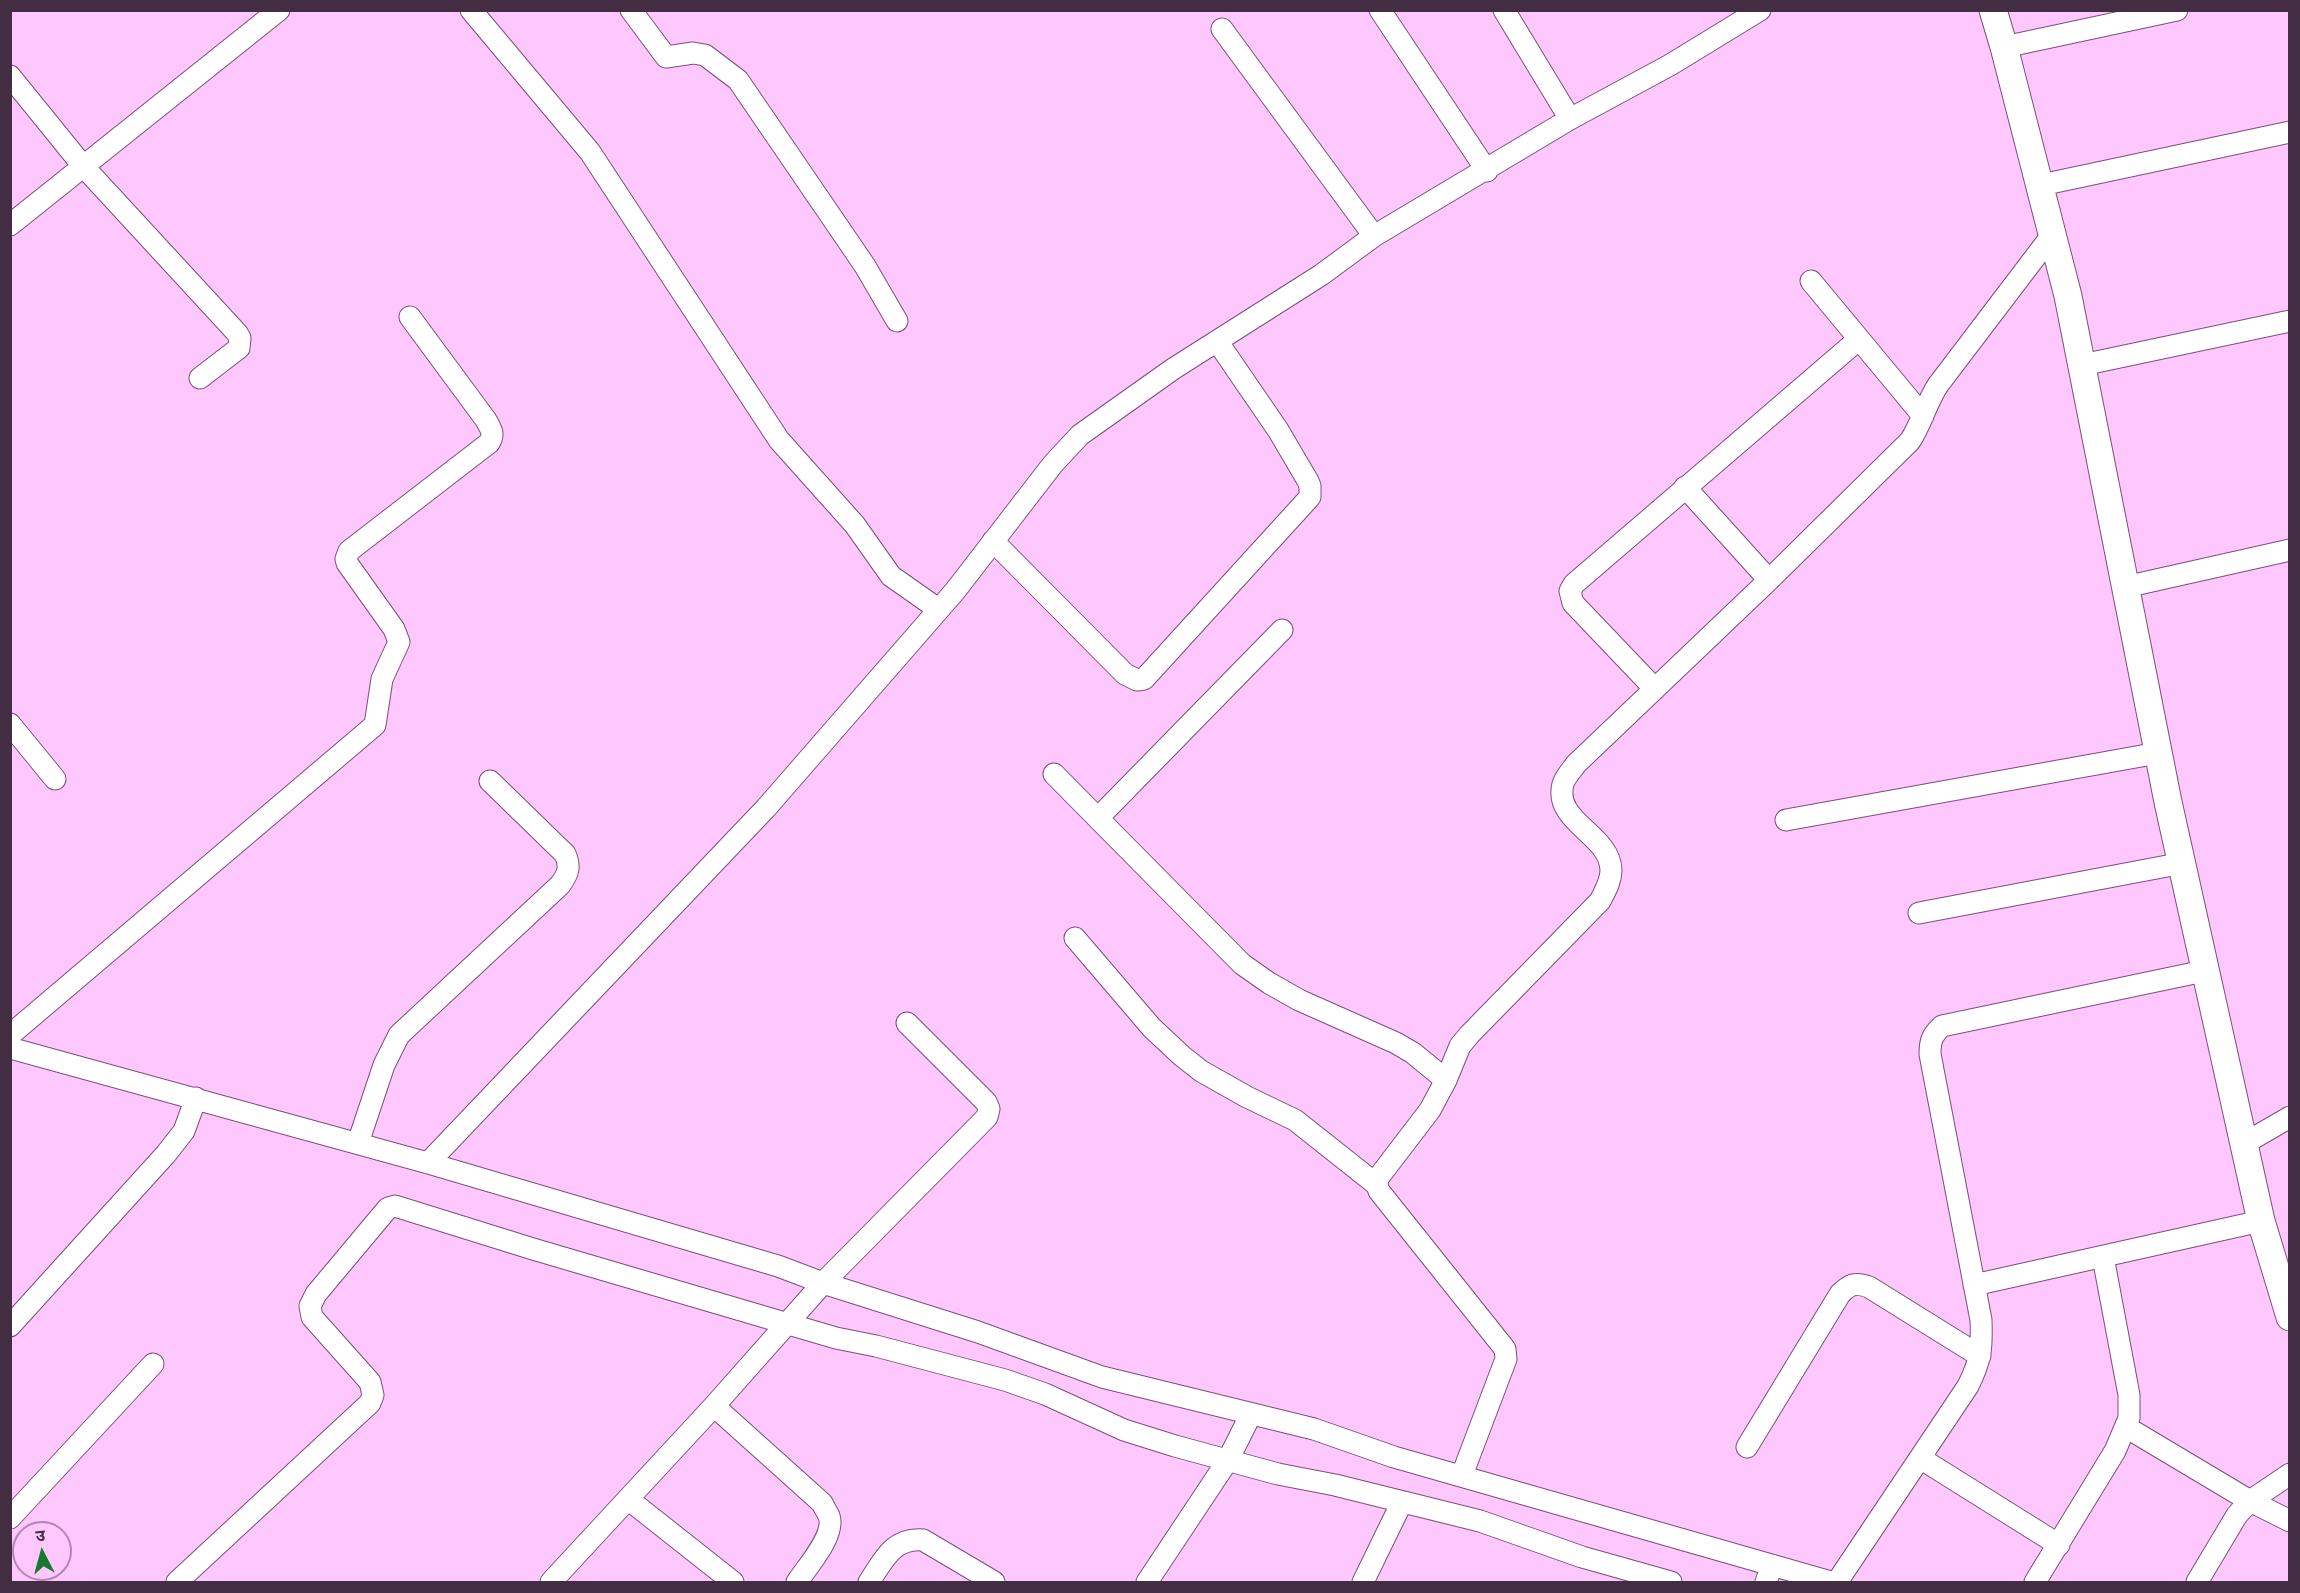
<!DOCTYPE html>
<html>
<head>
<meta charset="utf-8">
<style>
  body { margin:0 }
  #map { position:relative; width:2300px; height:1593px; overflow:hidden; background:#fec7fe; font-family:Commissioner,"Noto Sans Devanagari",sans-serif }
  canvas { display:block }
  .frame { position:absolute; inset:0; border:12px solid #422d42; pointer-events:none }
  .north { position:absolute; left:12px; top:1521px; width:60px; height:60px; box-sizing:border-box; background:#fec7fe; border:2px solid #b389b3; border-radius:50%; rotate:354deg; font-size:16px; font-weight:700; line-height:24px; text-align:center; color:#422d42 }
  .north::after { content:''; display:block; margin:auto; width:21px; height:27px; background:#16792b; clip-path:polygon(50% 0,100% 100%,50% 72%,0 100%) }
</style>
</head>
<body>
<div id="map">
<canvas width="2300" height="1593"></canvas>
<div class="frame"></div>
<div class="north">उ</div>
</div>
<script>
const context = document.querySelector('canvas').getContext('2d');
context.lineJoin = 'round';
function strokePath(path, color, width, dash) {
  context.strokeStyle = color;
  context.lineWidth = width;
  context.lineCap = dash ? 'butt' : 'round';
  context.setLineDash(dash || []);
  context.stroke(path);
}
const minor = new Path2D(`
  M471,10L590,152L779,440L855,525L891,576L938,609
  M631,10L666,57L693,53L705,55L738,80L865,266L897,321
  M1380,10L1487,171
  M1504,10L1570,119
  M1222,29L1374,236
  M2004,47L2177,10
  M10,76L83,166L237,333L240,338L239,348L200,378
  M2041,185L2290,132
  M10,225L279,10
  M1811,281L1923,416
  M2082,365L2290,321
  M1685,487L1769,580
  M993,541L1125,674L1137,680L1144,679L1310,497V486L1308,481L1278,430L1217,341
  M2125,587L2290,550
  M1655,689L1573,603L1570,591L1574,584L1859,339
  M10,724L55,779
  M1054,774L1242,964L1269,983L1299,1000L1396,1043L1413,1053L1446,1080
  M1098,818L1282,630
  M1786,820L2158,753
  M1919,913L2183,863
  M1075,938L1152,1028L1182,1056L1201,1071L1247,1097L1295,1120L1377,1185
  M10,1035L375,725L382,679L399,642L394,629L347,563L346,559L349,551L489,443C495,434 491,429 486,420L410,317
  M10,1048L428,1163L778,1266L823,1283L978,1332L1102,1377L1314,1429L1394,1457L1831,1582
  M358,1143L384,1065L399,1035L560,885C568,874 571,867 565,854L490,781
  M2245,1143L2290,1117
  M428,1163L766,808L955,591L1053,464L1080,435L1173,369L1321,275L1374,236L1570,119L1670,65L1760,10
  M1974,1285L2261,1221
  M10,1326L166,1154L184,1131L196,1098
  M714,1406L822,1503C824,1507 827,1512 829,1516C836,1535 807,1567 797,1582
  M2126,1427L2250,1501L2290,1521
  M1747,1447L1840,1294C1850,1284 1855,1282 1869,1287L1980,1356
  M1920,1458L2059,1545
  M1462,1475L1506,1359L1505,1349L1379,1191L1377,1185L1378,1178L1430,1110L1446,1080L1460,1046L1469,1035L1600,901C1605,891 1611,882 1611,870C1610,834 1553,822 1563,784C1565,777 1572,770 1576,764L1769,580L1910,441C1922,423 1926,403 1938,385L2052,235
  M628,1499L733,1582
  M10,1518L153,1364
  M177,1582L370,1403L373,1395L370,1382L312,1317L310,1306L316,1294L388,1208L395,1206L533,1249L836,1338L876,1346L1005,1380L1045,1394L1124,1430L1175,1446L1278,1474L1335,1485L1480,1521L1582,1557L1671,1582
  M551,1582L714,1406L823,1283L987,1117L989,1109L986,1102L907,1023
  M869,1582C883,1561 893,1537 923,1540L994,1582
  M1147,1582L1228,1460L1251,1414
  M1363,1582L1402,1502
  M1766,1582L1772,1565
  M1837,1582L1968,1386C1981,1360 1982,1349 1981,1320L1930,1054C1930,1041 1932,1035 1942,1026L2204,971
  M2035,1582L2115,1451L2129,1418V1395L2103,1257
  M2197,1582L2237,1515L2250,1501L2290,1474`);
const major = new Path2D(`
  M1993,10L2004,47L2068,296L2168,802L2261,1221L2290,1317`);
strokePath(minor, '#7d4e7e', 23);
strokePath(major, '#7d4e7e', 29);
strokePath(minor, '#fff', 21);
strokePath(major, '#fff', 27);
</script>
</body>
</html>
